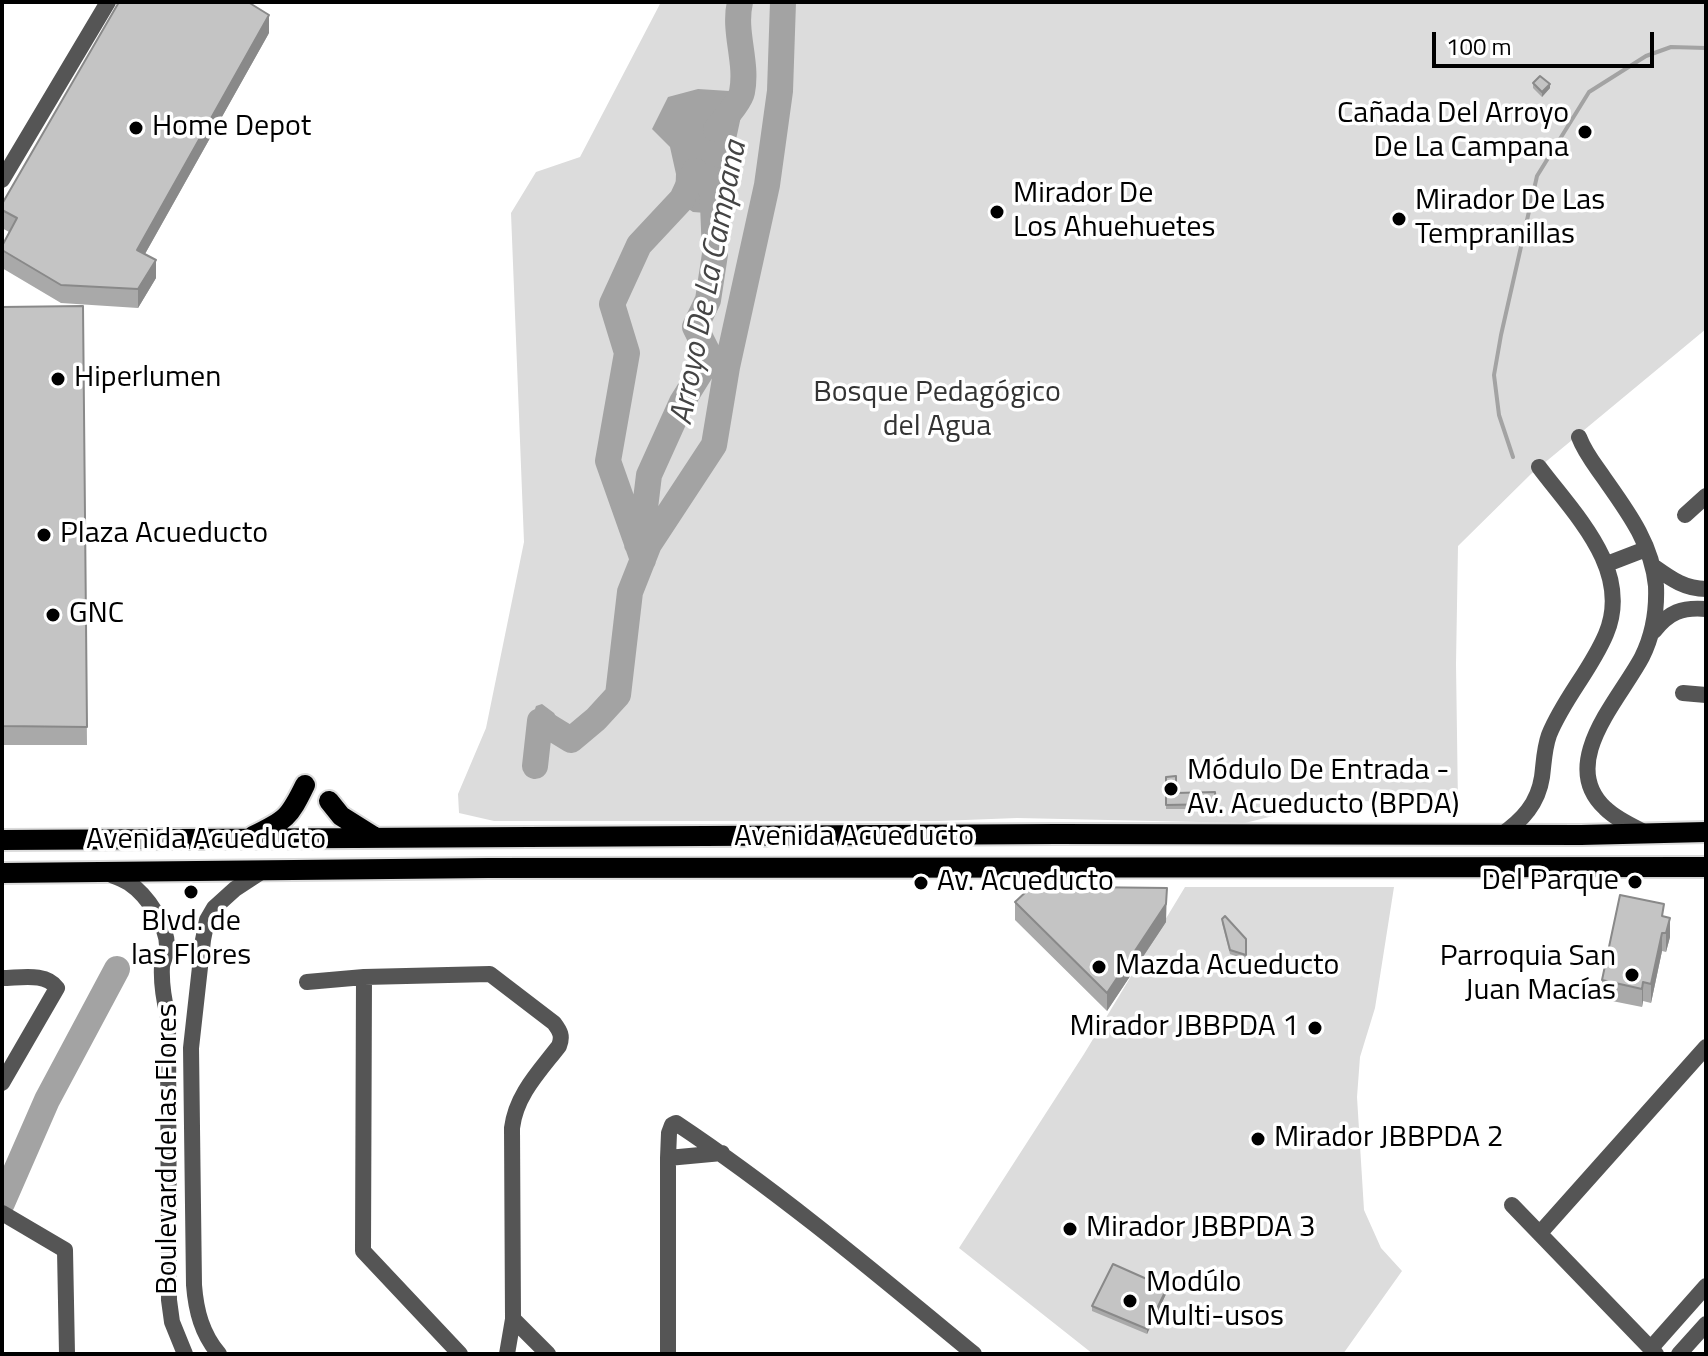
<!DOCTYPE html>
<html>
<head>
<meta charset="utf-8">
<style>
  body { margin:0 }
  #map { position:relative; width:1708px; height:1356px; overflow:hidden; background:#fff; font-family:"Titillium Web",sans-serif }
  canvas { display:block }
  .frame { position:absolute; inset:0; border:4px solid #000; pointer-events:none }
  .scale { position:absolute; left:1432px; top:32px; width:222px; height:36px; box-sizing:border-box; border:4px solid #000; border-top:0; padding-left:10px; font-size:24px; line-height:28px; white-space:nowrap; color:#000; -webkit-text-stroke:6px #fff; paint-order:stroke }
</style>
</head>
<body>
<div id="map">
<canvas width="1708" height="1356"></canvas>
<div class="frame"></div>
<div class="scale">100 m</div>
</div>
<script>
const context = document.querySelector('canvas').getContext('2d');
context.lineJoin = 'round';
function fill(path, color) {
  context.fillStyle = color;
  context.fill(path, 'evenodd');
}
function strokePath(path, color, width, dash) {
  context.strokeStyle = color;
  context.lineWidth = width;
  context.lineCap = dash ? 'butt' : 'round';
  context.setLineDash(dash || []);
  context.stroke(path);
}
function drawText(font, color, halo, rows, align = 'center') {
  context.font = font + ' "Titillium Web",sans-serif';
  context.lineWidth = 7;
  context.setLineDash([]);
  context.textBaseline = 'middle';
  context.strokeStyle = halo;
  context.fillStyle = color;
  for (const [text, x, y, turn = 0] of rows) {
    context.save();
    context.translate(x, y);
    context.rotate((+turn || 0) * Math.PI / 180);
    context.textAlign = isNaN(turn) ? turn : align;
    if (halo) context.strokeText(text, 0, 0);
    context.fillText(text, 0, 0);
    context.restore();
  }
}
const green = new Path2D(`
  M661,2H1706V329L1531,474L1458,546L1456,664L1458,805L1337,800L1245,823L1017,818L939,821H494L459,813L458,794L486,728L524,542L511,213L536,172L580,157Z
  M1185,887H1394L1375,1008L1360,1057L1357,1097L1364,1210L1381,1248L1402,1271L1343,1354H1093L959,1248L1084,1054Z`);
const water = new Path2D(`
  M698,89L729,91L743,107L720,214L693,212L675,200L676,174L670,147L652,129L668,97Z
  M542,704L554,713L559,722L557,725C553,726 550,728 546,729C532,730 533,714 536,706Z`);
const stream = new Path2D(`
  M1513,457L1499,415L1494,375L1501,335L1537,176L1589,92L1646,56L1671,47L1706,48`);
const river = new Path2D(`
  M716,129C723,120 740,102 742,92C748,62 733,32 740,2
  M637,544L644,516L649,475L682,402L710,357L695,327L708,300L715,254L712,179
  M643,560L608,461L627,353L612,304L639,245L682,199L695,171
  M535,766L540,721L571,740L596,719L618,695L630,592L649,544L714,445L727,367L767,185L780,91L783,2
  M2,1203L47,1100L117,969`);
const minor = new Path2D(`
  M2,180L108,2
  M1579,437C1585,453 1595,465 1604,478C1628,512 1652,544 1656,586C1657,611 1653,635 1642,657C1620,699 1557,763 1605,808C1616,819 1632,826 1646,833
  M1685,515L1706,496
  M1607,564L1646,549
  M1653,566C1670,578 1684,589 1706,589
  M1654,631C1669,612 1682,607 1706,609
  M1683,693L1706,695
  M1501,835C1523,820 1538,803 1542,777C1544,762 1544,749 1549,735C1564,698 1591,670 1606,634C1633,570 1574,514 1539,467
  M106,872C113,876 122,879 129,883C147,895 168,926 167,948C167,954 163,960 162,966C161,984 164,1001 168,1017L169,1300L172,1322L185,1354
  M364,977L363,1251L460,1354
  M2,978C20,978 46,972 57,988L2,1083
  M307,982L364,977L490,974L554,1023C560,1031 563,1036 559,1046C539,1072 516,1095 512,1128L513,1319L507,1354
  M668,1158L722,1153
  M1512,1205L1656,1354
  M2,1213L65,1250L67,1354
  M1540,1233L1706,1047
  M513,1319L548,1354
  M1651,1348L1706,1286
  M219,1354C202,1334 196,1311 194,1285L191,1048L203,940L207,920L214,908L235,889L264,870
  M668,1354V1158L669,1133L672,1125L676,1123C781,1193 877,1274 974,1354
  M1679,1354L1706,1324`);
const primary = new Path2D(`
  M329,801L341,816L376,838
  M253,836C286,820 289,818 305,785
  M2,840L1056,834L1581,835L1706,832
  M2,873L488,868L1706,867`);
const wall = new Path2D(`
  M269,33L145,254L156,278L138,308L61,303L2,268V246L9,232L2,228V204Z
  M1533,83L1550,88L1542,97L1533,88Z
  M83,306L87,745H2V307Z
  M1166,777L1176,793L1215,792L1216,809H1166Z
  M1081,887L1166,922L1107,1011L1015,920V902Z
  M1664,917L1670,937L1666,952L1662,951L1651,1003L1643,1001L1642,1007L1602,999V980Z
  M1222,919L1246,939V960L1230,954L1222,923Z
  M1167,1292L1147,1334L1092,1311V1306Z`);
const shadedWall = new Path2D(`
  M269,15V33L137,268V250Z
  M1550,84V88L1542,97V92Z
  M156,260V278L138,308V289Z
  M1167,888L1166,922L1107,1011V993Z
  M1670,918V937L1666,952V933Z
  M1662,933V951L1651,1003V984Z
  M1643,982V1001L1642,1007V989Z
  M1167,1288V1292L1147,1334V1329Z`);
const building = new Path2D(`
  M119,2H248L269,15L137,250L156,260L138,289L61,285L2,250V246L17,218L2,210V204Z
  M1540,76L1550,84L1542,92L1533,83Z
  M83,306L87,727L2,726V307Z
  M1176,776V793L1215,792L1216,804L1166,805V777Z
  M1042,877L1081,878L1080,887L1167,888L1166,904L1107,993L1015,902Z
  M1620,895L1664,904L1662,916L1670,918L1666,933H1662L1651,984L1643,982L1642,989L1602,980Z
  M1225,916L1246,939V955L1230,950L1222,919Z
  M1113,1264L1167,1288L1147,1329L1092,1306Z`);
const markers = [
  [136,128,8,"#000"],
  [1585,132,8,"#000"],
  [997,212,8,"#000"],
  [1399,219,8,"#000"],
  [58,379,8,"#000"],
  [44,535,8,"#000"],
  [53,615,8,"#000"],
  [1171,789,8,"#000"],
  [1635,882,8,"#000"],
  [921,883,8,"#000"],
  [191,892,8,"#000"],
  [1099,967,8,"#000"],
  [1632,975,8,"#000"],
  [1315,1028,8,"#000"],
  [1258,1139,8,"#000"],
  [1070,1229,8,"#000"],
  [1130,1301,8,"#000"]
];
const poiNames = [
  ["Cañada Del Arroyo",1569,115,"right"],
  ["De La Campana",1569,149,"right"],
  ["Home Depot",152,128],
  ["Mirador De",1013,195],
  ["Los Ahuehuetes",1013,229],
  ["Mirador De Las",1415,202],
  ["Tempranillas",1415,236],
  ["Hiperlumen",74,379],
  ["Plaza Acueducto",60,535],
  ["GNC",69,615],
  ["Módulo De Entrada -",1187,772],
  ["Av. Acueducto (BPDA)",1187,806],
  ["Del Parque",1619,882,"right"],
  ["Av. Acueducto",937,883],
  ["Blvd. de",191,923,"center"],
  ["las Flores",191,957,"center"],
  ["Parroquia San",1616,958,"right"],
  ["Juan Macías",1616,992,"right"],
  ["Mazda Acueducto",1115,967],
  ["Mirador JBBPDA 1",1299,1028,"right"],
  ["Mirador JBBPDA 2",1274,1139],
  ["Mirador JBBPDA 3",1086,1229],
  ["Modúlo",1146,1284],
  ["Multi-usos",1146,1318]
];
const parkNames = [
  ["Bosque Pedagógico",937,394],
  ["del Agua",937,428]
];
const streetNames = [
  ["Avenida Acueducto",854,838],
  ["Avenida Acueducto",206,841],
  ["Boulevard de las Flores",169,1149,-90]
];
const waterNames = [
  ["Arroyo De La Campana",710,283,-79]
];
fill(green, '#dcdcdc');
fill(water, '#a3a3a3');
strokePath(stream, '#a3a3a3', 4);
strokePath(river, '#a3a3a3', 26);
strokePath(primary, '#dbdbdb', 24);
strokePath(minor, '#555', 16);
strokePath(primary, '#000', 20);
fill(wall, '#a9a9a9');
fill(shadedWall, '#898989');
fill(building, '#c4c4c4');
strokePath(building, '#898989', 2);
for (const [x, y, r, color] of markers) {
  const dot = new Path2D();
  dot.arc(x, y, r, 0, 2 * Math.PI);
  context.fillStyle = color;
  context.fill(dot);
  strokePath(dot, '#fff', 3);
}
drawText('30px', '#000', '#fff', poiNames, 'left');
drawText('30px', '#333', '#fff', parkNames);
drawText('30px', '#000', '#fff', streetNames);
drawText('italic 32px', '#444', '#fff', waterNames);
</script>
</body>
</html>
